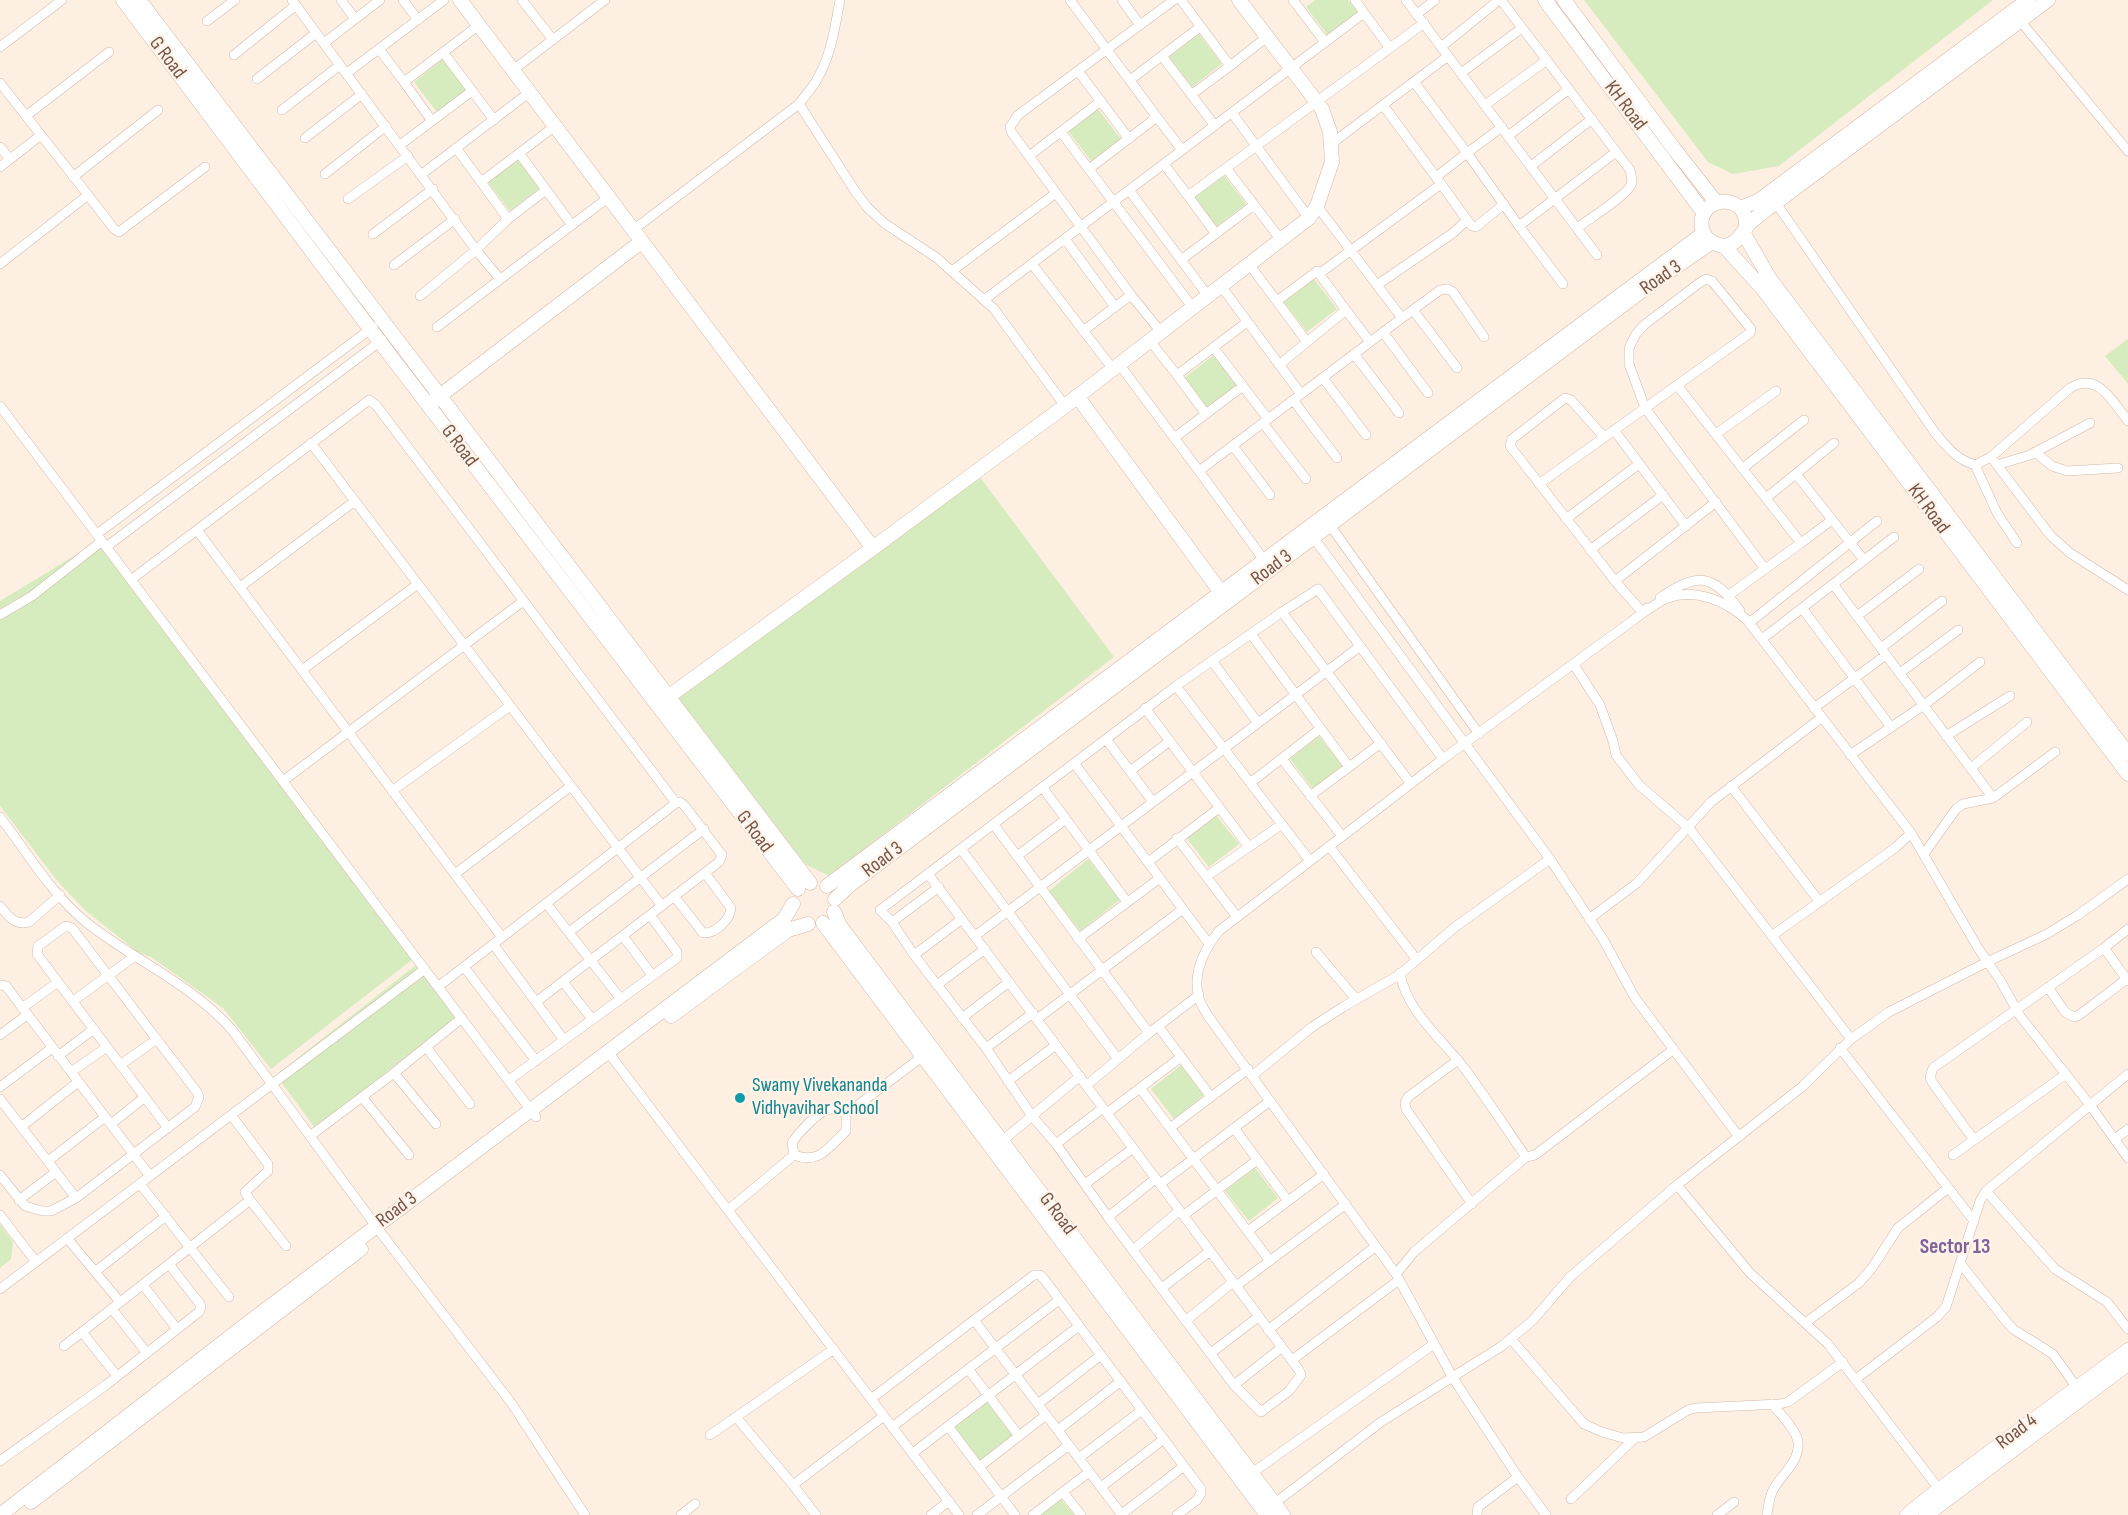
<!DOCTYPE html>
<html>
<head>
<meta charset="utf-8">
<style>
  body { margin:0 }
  canvas { display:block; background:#fdf0e2 }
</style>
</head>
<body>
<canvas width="2128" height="1515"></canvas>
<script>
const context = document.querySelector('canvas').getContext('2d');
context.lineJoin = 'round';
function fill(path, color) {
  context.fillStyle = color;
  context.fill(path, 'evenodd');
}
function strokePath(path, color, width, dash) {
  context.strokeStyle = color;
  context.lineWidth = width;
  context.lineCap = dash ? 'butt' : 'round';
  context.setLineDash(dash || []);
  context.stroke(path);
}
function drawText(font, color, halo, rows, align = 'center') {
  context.font = font + ' "Sofia Sans Condensed",sans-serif';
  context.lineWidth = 4.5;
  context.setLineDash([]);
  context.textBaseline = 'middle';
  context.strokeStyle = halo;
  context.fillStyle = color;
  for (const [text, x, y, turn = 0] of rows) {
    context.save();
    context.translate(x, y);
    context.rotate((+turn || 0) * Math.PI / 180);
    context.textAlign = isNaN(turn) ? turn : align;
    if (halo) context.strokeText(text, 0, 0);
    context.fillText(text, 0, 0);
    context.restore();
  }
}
const green = new Path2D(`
  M1315,0H1348L1359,13L1329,37L1306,7Z
  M1584,0H1993L1779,166L1733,174L1708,162Z
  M1199,34L1222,64L1192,87L1169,57Z
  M443,59L467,89L437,112L414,82Z
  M1098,109L1121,139L1092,162L1069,132Z
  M517,158L540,188L510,211L487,181Z
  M1223,174L1246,204L1216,227L1193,197Z
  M1314,279L1337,309L1307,332L1284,302Z
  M2128,339V384L2105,356Z
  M1214,355L1237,385L1207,408L1184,378Z
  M980,477L1114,657L829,876L805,864L676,695Z
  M97,542L413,959L271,1069L223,1008L151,957L139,953L86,911L59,883L0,806V601Z
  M1319,736L1343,766L1313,789L1290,759Z
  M1215,814L1239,844L1209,867L1186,837Z
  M1088,859L1120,900L1080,931L1049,891Z
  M416,965L457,1017L315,1128L276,1075Z
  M1181,1065L1204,1095L1174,1119L1151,1089Z
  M1255,1168L1278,1198L1249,1221L1225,1191Z
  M0,1224L13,1242L11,1259L0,1268Z
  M987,1401L1014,1437L980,1463L953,1427Z
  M1060,1498L1074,1515H1038Z`);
const street = new Path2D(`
  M292,0L476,250L500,279
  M341,0L355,19
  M403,0L418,20
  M522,0L553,40
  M1070,0L1157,117
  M1122,0L1140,25
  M1181,0L1230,66L1267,37
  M1293,0L1325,42
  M1355,0L1364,13
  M1406,0L1597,255
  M1501,0L1630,170C1631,175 1633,180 1631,185C1626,196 1589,219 1577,228
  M1417,14L1435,0
  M2017,17L2128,151
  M207,21L235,0
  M324,43L380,0
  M0,47L62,0
  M1441,47L1499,0
  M379,49L404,82L479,25
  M443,52L494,120
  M234,55L296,5
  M1162,56L1215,126
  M513,70L605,0
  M1078,71L1129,139
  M347,73L444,0
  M1461,73L1522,28
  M257,79L316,33
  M1130,80L1200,27
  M404,82L432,121
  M0,83L26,116L109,52
  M1191,95L1230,66
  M799,104L855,191L867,207L884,223L937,258L994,309L1065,406
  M1383,105L1436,177L1467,153L1414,82
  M1485,105L1547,60
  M282,110L340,65
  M1232,113L1309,218
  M1502,127L1467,153L1519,226L1616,152
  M1061,132L1193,308
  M1508,136L1569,89
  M305,138L362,94
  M1331,144L1448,56
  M400,145L472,91
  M0,147L10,159
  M456,148L481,182L555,126
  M519,153L572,225
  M1029,156L1101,101
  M1164,164L1188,196
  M1531,166L1592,119
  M0,167L41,135
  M1226,168L1281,240
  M1089,169L1157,117L1182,150
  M325,174L386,126
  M422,174L530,92
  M73,177L158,110
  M481,182L508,219
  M88,195L114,229L119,232L205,167
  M348,199L408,156
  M1776,203L1936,434C1948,448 1956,459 1975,465L1991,457L2070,388C2098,371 2113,402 2128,421
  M1317,206L1402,318L1440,290L1448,289L1453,292L1484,337
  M1467,220L1472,226L1476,227L1504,204
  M1519,226L1563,284
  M633,230L799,104C804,96 812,89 816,81C831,57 835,27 840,0
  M373,234L433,189
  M1216,234L1188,196L1424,23
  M1065,239L1115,307
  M1181,260L1254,205
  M0,264L88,195L26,116
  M1032,264L1113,369
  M1249,264L1307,342
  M394,265L455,219
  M952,271L1056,193
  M1319,274L1441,184
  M1377,285L1453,233L1467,220L1436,177
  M1221,286L1301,394
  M420,296L476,250L508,219L546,190
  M1208,296L1129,190L1364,13L1390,48
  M984,300L1129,190
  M1277,301L1317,271L1346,310L1279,365
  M1346,310L1370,342
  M1413,310L1457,368
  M437,327L609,197
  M1083,331L1131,295
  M1161,332L1131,295L1012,133L1010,127L1018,115L1174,0
  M1383,332L1428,393
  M1150,341L1177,375L1247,322
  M1214,348L1268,419
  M1354,354L1399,413
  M1119,364L1199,471L1402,318
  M1177,375L1206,414
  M1323,378L1366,435
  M1677,385L1801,543L1729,595
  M1293,400L1337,458
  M0,406L536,1117
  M1263,423L1306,479
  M1614,430L1686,526
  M1716,434L1776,391
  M1604,437L1571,400L1565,398L1512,439L1510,446L1615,581L1643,613L1647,608
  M1174,438L1243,386
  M311,443L662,906
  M1233,446L1270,495
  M2035,452L2052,466L2067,471L2118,468
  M1991,457L2050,535L2070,553L2128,590
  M1975,465L1997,513L2017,543
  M1997,465L2030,455L2090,423
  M1743,468L1804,420
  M1199,471L1264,560
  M1796,474L1864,560
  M1539,484L1750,333L1751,329L1712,281L1706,279L1698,284L1644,325L1636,334L1629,348V364L1645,408L1765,569
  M1766,498L1834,443
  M1566,519L1639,464
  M1327,521L1479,734
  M197,530L502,937
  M1310,533L1550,859L1603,939L1635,998L1739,1137
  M97,534L373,327
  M1801,543L1832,520
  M106,547L382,340
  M1590,550L1663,495
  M132,579L369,400L376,405L676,803L680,802L684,805L722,855L719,862L536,1002
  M1615,581L1716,502
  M1833,584L1993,798L2055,752
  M240,587L355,501
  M1660,598C1697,572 1713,573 1740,611
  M1802,608L1891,727
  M1282,612L1411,784
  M0,615L32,596L102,541
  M1857,616L1919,569
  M1749,623L1877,521
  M1251,634L1349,767L1381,743
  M1762,639L1894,537
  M1881,648L1942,601
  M1212,661L1258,723
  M1574,665L1600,705L1613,741L1616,755L1639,785L1689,828L1851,1039
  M302,670L418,584
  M1900,673L1958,630
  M1176,686L1310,861
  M1145,708L1249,847L1282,824
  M1814,708L1886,655
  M1946,736L2010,696
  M1106,739L1153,802
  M1850,755L1924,705L1980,662
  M1282,759L1342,836
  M1074,763L1209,944
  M1971,768L2027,722
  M1130,771L1170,741
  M283,781L522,602
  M1250,783L1320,729
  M1731,786L1819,901
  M1043,788L1127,902
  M392,791L510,706
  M1310,796L1349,767
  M0,817C27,852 52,895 87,923C134,960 193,985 233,1031L381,1233L512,1404L585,1515
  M994,825L1149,1033
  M1177,838L1237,917
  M1329,846L1417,960
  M961,849L1118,1059
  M1924,854L1956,809L1963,804L1993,798
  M1017,856L1066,819
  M1148,862L1219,808
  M455,874L571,786
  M928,874L1299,1370L1301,1375L1289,1391L1261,1412L1234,1385L1108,1217L1056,1144L1032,1116L986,1048L914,955L892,922L880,910L1176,686L1282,612L1318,589L1443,759
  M1207,876L1249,847
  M674,896L703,933C715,934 730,920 731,908L705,873
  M546,903L620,998
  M0,906C8,916 15,926 29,922L60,895
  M1589,919L1637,883L1711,802L1821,718
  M892,922L939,887
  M569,932L704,829
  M1773,935L1895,848L1911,833
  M623,936L652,975
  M975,936L1359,647
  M1078,939L1160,878
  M493,944L564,1040
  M2104,948L2128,929
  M1316,952L1356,999
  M914,955L962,919
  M464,967L536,1061
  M1400,973C1406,1011 1443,1040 1465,1069C1486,1098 1506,1128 1526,1157L1535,1155L1674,1049
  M563,982L592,1019
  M0,985L6,986L9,990L150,1176
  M937,985L985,949
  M439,986L676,803
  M2048,987L2065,1012L2074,1017L2079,1015L2128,978
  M73,1001L135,956
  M22,1008L58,982
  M962,1018L1009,982
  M1037,1019L1183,909
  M1158,1026L1211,1097L1248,1069
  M0,1035L27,1015
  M426,1047L470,1104
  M986,1048L1033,1013
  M1840,1048L1974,1221
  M608,1052L959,1515
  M58,1056L94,1029
  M1458,1060L1408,1097L1405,1103L1406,1109L1472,1204
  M120,1065L157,1039
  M71,1072L107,1047
  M394,1073L436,1124
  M1252,1076L1312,1027L1343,1007L1399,975L1455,927L1550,859
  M509,1080L677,958V952L650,915
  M1008,1081L1056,1045
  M1087,1085L1149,1033L1199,995
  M0,1087L52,1048
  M1140,1088L1270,1261
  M362,1097L409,1155
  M0,1099L76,1198
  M1107,1113L1181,1057
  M111,1124L145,1097
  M21,1127L78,1082
  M1170,1128L1211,1097
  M1234,1128L1288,1201L1324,1174
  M310,1136L394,1073L462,1018
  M2115,1139L2128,1129
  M1974,1140L1932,1082L1930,1077L1933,1068L2104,948L2128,981
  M1002,1141L1080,1076
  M1056,1144L1103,1108
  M794,1155L792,1143C798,1133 820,1109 832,1109C838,1109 841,1111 846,1114
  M1953,1155L2066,1074
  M48,1161L105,1117
  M0,1175L25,1206L42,1211H51L76,1198L195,1107L199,1097L197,1092L72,928L66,926L38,946L37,954L168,1128
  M140,1184L229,1297
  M1085,1184L1132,1149
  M1160,1184L1270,1101
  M1677,1185L1750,1273L1828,1344L1942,1493
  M1986,1191L2055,1269L2107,1302L2128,1329
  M19,1200L56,1172
  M250,1200L286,1246
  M728,1210L794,1155C819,1165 829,1147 846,1131V1114L923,1056
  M0,1215L36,1262
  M1184,1215L1257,1160
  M1108,1217L1155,1179
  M1248,1231L1288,1201
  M67,1238L120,1302
  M1134,1249L1179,1211
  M169,1264L250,1200L245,1192L268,1171V1164L231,1115
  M1961,1264L2005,1320L2013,1329L2053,1354L2077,1388
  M96,1271L166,1216
  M1396,1274L1414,1252L1526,1157
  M143,1285L177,1329
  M1236,1286L1346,1204
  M1162,1288L1210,1251
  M0,1289L425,969
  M112,1309L147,1353
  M974,1320L1034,1275H1040L1044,1279L1201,1489V1493L1197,1500L1177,1515
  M1187,1320L1233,1282
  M1805,1323L1859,1283L1872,1268L1898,1228L1948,1188
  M1268,1330L1376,1246
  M82,1332L117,1376
  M1511,1339L1584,1424L1602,1432L1623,1438L1644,1437L1688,1410L1696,1408L1780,1404L1788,1402L1843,1362
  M1211,1353L1258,1317
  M1292,1360L1399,1280
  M969,1370L1019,1436L1046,1415
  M1856,1379L1937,1317L1946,1307L1980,1201L1986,1191L2128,1074
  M1234,1385L1281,1348
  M871,1399L974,1320L1122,1515
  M1038,1404L1101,1355
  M736,1417L793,1485
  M948,1426L1015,1515
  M892,1427L1059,1300
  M1058,1430L1121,1381
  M710,1435L834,1349
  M913,1453L1079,1326
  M1079,1458L1142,1410
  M0,1461L106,1385L199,1312L201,1307L200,1304L169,1264L64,1346
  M979,1467L1019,1436
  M1252,1473L1434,1344
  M1101,1487L1164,1439
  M1063,1492L1081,1515
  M1571,1499L1634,1439
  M1271,1506L1381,1422L1502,1346L1533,1320L1570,1277L1677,1185L1803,1086L1851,1039L1889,1012L1989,961L2047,934L2078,915L2128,879
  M1122,1514L1184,1466
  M681,1515L695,1504
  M816,1515L793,1485L884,1416
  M931,1515L949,1501
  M977,1515L1069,1445
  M1033,1515L1089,1472
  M1477,1515L1478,1507L1518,1477
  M1546,1515L1518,1477L1453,1378L1396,1274L1208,1016C1205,1010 1200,1004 1199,998C1192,974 1204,950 1219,931L1443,759L1643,613C1651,608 1659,601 1668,598C1696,588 1726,601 1747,620L1911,833L1978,948L2000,980L2020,1016L2090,1105L2128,1158
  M1717,1515L1734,1502
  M1767,1515C1768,1507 1769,1500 1772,1492C1780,1475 1804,1459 1797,1438C1793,1426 1780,1414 1772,1404`);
const secondary = new Path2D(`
  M123,0L380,342L798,889
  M139,0L810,883
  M460,0L873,548L1065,406L1309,218L1317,206L1332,162L1330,132L1322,109L1239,0
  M1545,0L1704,213
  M1564,0L1675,150L1716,202
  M1740,208L1758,201L2028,0
  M1746,228C1749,190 1696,196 1702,228C1703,234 1707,239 1712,242C1729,252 1738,240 1746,228C1750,221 1760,215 1766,210L2048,0
  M1744,234L1770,279L2128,754
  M1724,246L1762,288L1827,374L2128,774
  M1077,396L1225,598
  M433,401L641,242
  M661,702L873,548
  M827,886L1704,233
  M835,899L850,885L1651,284L1712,242
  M834,912L840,926L1283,1515
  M823,923L1267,1515
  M671,1016L788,930L808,924
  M31,1502L361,1249
  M0,1515L244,1326L784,919L793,904
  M1907,1515L1933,1494L2128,1350
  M1926,1515L2128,1364`);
const markers = [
  [740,1098,6,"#0f9aa8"]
];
const streetNames = [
  ["G Road",167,58,53],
  ["KH Road",1625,106,53],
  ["Road 3",1661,278,-35],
  ["G Road",459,446,53],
  ["KH Road",1928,509,54],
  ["Road 3",1272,568,-37],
  ["G Road",754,832,53],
  ["Road 3",883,860,-37],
  ["Road 3",397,1210,-37],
  ["G Road",1057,1214,53],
  ["Road 4",2017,1432,-37]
];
const cultureNames = [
  ["Swamy Vivekananda",752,1086],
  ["Vidhyavihar School",752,1109]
];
const neighbourhoodNames = [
  ["Sector 13",1955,1248]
];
fill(green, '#d6ecbf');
strokePath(street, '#d1b8ab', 10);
strokePath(secondary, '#d5b7a8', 15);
strokePath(street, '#fff', 9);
strokePath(secondary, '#fff', 14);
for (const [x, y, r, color] of markers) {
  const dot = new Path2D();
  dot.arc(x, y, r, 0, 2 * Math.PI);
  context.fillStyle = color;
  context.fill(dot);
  strokePath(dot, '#fff4e9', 2);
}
drawText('20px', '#765347', '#fff4e9', streetNames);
drawText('20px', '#0d838f', '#fff4e9', cultureNames, 'left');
drawText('bold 21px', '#82629a', '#fff4e9', neighbourhoodNames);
</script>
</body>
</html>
